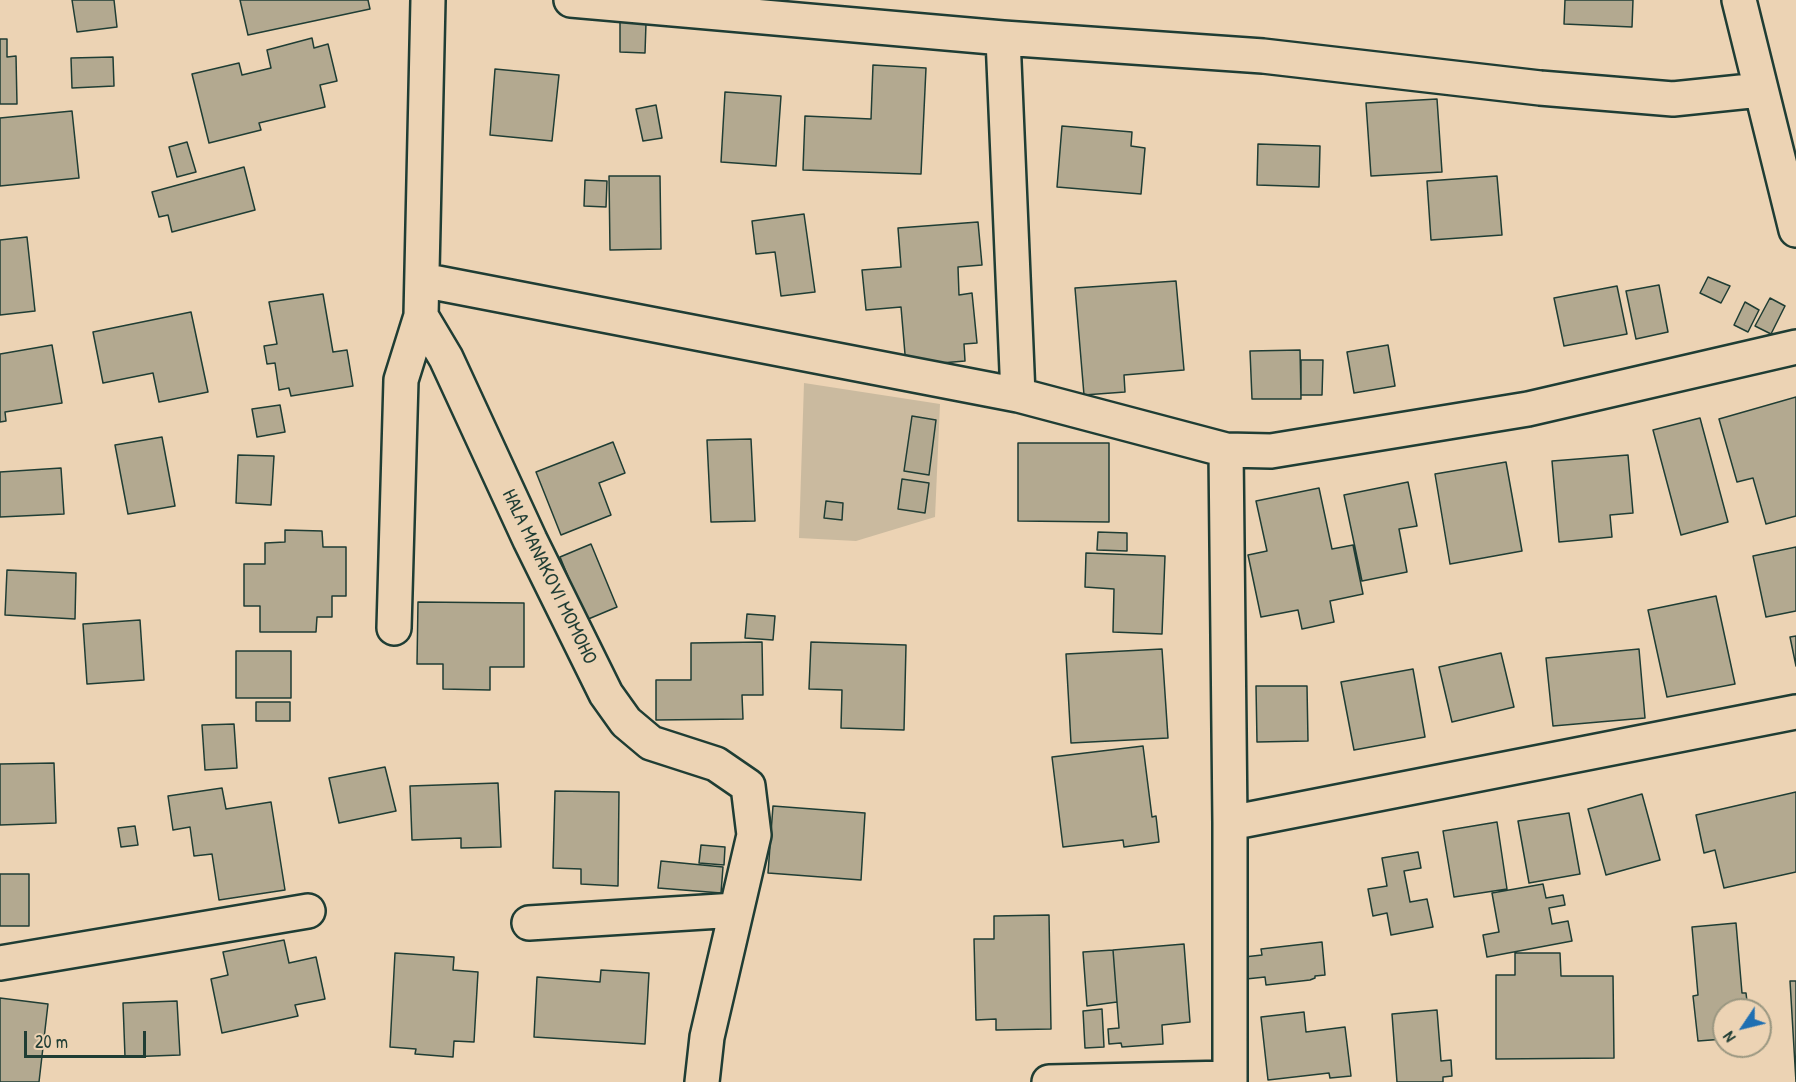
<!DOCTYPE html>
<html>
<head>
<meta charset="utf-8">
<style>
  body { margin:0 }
  #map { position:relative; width:1796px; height:1082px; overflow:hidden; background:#ecd3b4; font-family:"Patrick Hand",sans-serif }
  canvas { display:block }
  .north { position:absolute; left:1712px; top:998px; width:60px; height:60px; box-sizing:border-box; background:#ecd3b4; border:2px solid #9a9781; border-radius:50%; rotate:235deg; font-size:16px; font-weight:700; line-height:24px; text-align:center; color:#1f3d34 }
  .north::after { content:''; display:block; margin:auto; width:21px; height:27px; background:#1f6fb2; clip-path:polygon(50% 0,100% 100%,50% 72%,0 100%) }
  .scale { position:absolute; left:24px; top:1031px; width:122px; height:27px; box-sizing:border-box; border:3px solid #1f3d34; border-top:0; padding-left:8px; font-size:18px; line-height:21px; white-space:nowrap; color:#1f3d34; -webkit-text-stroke:4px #ecd3b4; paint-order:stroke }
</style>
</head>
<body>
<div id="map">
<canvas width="1796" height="1082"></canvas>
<div class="north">N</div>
<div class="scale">20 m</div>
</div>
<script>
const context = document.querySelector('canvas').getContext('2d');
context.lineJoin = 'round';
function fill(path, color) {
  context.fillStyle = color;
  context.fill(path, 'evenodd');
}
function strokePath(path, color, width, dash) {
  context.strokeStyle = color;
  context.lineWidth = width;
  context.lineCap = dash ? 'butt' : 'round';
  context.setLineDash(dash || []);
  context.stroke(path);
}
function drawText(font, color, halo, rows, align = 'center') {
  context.font = font + ' "Patrick Hand",sans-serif';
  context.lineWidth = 4.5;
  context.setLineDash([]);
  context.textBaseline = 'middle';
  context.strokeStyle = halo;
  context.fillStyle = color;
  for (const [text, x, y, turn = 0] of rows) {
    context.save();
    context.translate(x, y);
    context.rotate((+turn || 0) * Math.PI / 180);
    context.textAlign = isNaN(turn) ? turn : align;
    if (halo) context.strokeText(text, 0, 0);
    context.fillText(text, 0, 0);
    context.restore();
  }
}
const green = new Path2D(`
  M804,383L940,404L935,517L856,541L799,538Z`);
const building = new Path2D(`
  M72,0H114L117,27L77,32Z
  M240,0H368L370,9L248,35Z
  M1565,0H1633L1632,27L1564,24Z
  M620,22L646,23L645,53L620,52Z
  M312,38L314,48L328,44L337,81L320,85L325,107L259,123L261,130L209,143L192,74L239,63L242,75L271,68L267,50Z
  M0,39H7V57L16,56L17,104H0Z
  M113,57L114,86L72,88L71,58Z
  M873,65L926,68L921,174L803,170L805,116L871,119Z
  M495,69L559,75L552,141L490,135Z
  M725,92L781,96L776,166L721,162Z
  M1437,99L1442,172L1371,176L1366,103Z
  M656,105L662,138L643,141L636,109Z
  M72,111L79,178L0,186V118Z
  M1062,126L1132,132L1131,146L1145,148L1141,194L1057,187Z
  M187,142L196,172L177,177L169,147Z
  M1258,144L1320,146L1319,187L1257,185Z
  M244,167L255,210L172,232L168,215L159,217L152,192Z
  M609,176H660L661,249L610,250Z
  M1497,176L1502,235L1431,240L1427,181Z
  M585,180L607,181L606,207L584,206Z
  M804,214L815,292L781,296L775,252L756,254L752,221Z
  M978,222L982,265L958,267L959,295L972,293L977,343L964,344L965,361L906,366L901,307L866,310L862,270L901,267L898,228Z
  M27,237L35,311L0,315V240Z
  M1708,277L1730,286L1721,303L1700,293Z
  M1176,281L1184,370L1124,375L1125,392L1084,395L1075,288Z
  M1659,285L1668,332L1636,339L1626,291Z
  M1617,286L1627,334L1564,346L1554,298Z
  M323,294L333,352L347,350L353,386L291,396L289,388L279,390L275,363L267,364L264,346L277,344L269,302Z
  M1770,298L1785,306L1771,334L1755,326Z
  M1745,302L1759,310L1748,332L1734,325Z
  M191,312L208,392L159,402L153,373L103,383L93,332Z
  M52,345L62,403L5,412L6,421L0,422V354Z
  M1388,345L1395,386L1354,393L1347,352Z
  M1300,350L1301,399H1252L1250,351Z
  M1301,360H1323L1322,395H1301Z
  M1796,397V516L1766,524L1753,478L1737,482L1719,419Z
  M280,405L285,432L257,437L252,409Z
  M912,416L936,420L929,475L904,471Z
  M1700,418L1728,522L1681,535L1653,430Z
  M162,437L175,506L128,514L115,445Z
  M751,439L755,521L711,522L707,440Z
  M613,442L625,473L599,483L611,515L561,535L536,472Z
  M1018,443H1109V522L1018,521Z
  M238,455L274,456L271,505L236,503Z
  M1628,455L1633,513L1610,515L1612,537L1559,542L1552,461Z
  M1506,462L1522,551L1450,564L1435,474Z
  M61,468L64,514L0,517V472Z
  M902,479L929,483L925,513L898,509Z
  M1408,482L1417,526L1399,529L1407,572L1362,581L1344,495Z
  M1319,488L1332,549L1353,545L1363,594L1330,601L1334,622L1302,629L1298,610L1261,617L1248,555L1267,551L1256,501Z
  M826,501L843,503L842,520L824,518Z
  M285,530L322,531L323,547H346V596H332V617H317L316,632H260V606H244V564H265V543L285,542Z
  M1098,532L1127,533V551L1097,550Z
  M591,544L617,607L586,620L560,557Z
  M1796,547V611L1766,617L1753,556Z
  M1086,553L1165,556L1162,634L1113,632L1114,589L1085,587Z
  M7,570L76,573L75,619L5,615Z
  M1716,596L1735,684L1667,697L1648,610Z
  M418,602L524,603V667H490V690L443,689V664H417Z
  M747,614L775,616L773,640L745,638Z
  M140,620L144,680L87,684L83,624Z
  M1796,636V666L1790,637Z
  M762,642L763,695H742L743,719L656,720V680H691V643Z
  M811,642L906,645L904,730L841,728L842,690L809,689Z
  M1162,649L1168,738L1071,743L1066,654Z
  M1639,649L1645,718L1553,726L1546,658Z
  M236,651H291V698H236Z
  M1501,653L1514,707L1452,722L1439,667Z
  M1413,669L1425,737L1354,750L1341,682Z
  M1256,686H1307L1308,741L1257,742Z
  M256,702H290V721H256Z
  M234,724L237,768L205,770L202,725Z
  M1143,746L1152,817L1156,816L1159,842L1124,847L1123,840L1063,847L1052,757Z
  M54,763L56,823L0,825V764Z
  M385,767L396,811L339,823L329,778Z
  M498,783L501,847L461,848V838L412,840L410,786Z
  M222,788L226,809L271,802L285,890L219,900L212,854L194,856L190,827L173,830L168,796Z
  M555,791L619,792L618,886L581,884V869L553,868Z
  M1796,792V872L1724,888L1715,850L1704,853L1696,815Z
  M1642,794L1660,860L1606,875L1588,809Z
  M773,806L865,813L861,880L768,873Z
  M1569,813L1580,874L1529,883L1518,821Z
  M1497,822L1507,889L1454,897L1443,831Z
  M135,826L138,845L121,847L118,828Z
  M701,845L725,847L724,865L699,863Z
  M1418,852L1421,868L1404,871L1410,902L1427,899L1433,927L1391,935L1387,913L1373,916L1368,889L1387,886L1382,858Z
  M661,861L723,867L721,893L658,888Z
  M0,874H29V926H0Z
  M1543,884L1546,898L1563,895L1565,905L1549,908L1552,924L1568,921L1572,941L1487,957L1483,935L1499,932L1492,893Z
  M1049,915L1051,1029L996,1030V1019L976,1020L974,939H994V916Z
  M1736,923L1742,993H1746L1748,1010H1724V1039L1698,1041L1693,996L1698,995L1692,927Z
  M284,940L289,963L316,957L325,999L295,1005L298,1016L222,1033L211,979L228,975L223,952Z
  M1322,942L1325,975L1315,976V978L1310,980L1266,985L1265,977L1246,979L1244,957L1262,955L1261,949Z
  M1184,944L1190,1022L1162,1025L1163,1044L1122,1047L1121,1043L1109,1044L1108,1029L1119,1028L1113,950Z
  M1113,950L1117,1002L1087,1006L1083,952Z
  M395,953L454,957L453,970L478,972L474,1042L454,1041L453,1057L415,1054L416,1049L390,1047Z
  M1515,953H1560L1561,976H1613L1614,1058L1496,1059V975H1515Z
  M601,970L649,973L645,1044L534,1037L537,977L600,982Z
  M1790,981H1796V1082Z
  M0,998L48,1004L39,1082H0Z
  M177,1001L180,1055L125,1057L123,1003Z
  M1102,1009L1104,1047L1085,1048L1083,1011Z
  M1437,1010L1441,1061L1451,1060L1452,1076L1443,1077V1082H1397L1392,1014Z
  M1304,1012L1306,1032L1345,1027L1351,1076L1330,1078L1329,1073L1268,1080L1261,1017Z`);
const minor = new Path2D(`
  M428,0L421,316L446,358L530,540L606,694L626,722L651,743L716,764L748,786L754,835L707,1037L702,1082
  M571,0L1003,38L1263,56L1540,88L1673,99L1760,90
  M1739,0L1796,230
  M1003,38L1018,395
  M422,280L1018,395L1226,450L1271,451L1528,409L1796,347
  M1226,450L1230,823V1082
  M394,628L401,380L421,316
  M1230,823L1796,712
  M529,923L736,910
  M0,963L308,911
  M1049,1082L1229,1078`);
const streetNames = [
  ["HALA MANAKOVI MOMOHO",549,577,64]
];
fill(green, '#caba9f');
fill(building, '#b3a990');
strokePath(building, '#1f3d34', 1.5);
strokePath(minor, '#1f3d34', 38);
strokePath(minor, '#ecd3b4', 33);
drawText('20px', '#1f3d34', '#ecd3b4', streetNames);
</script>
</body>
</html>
